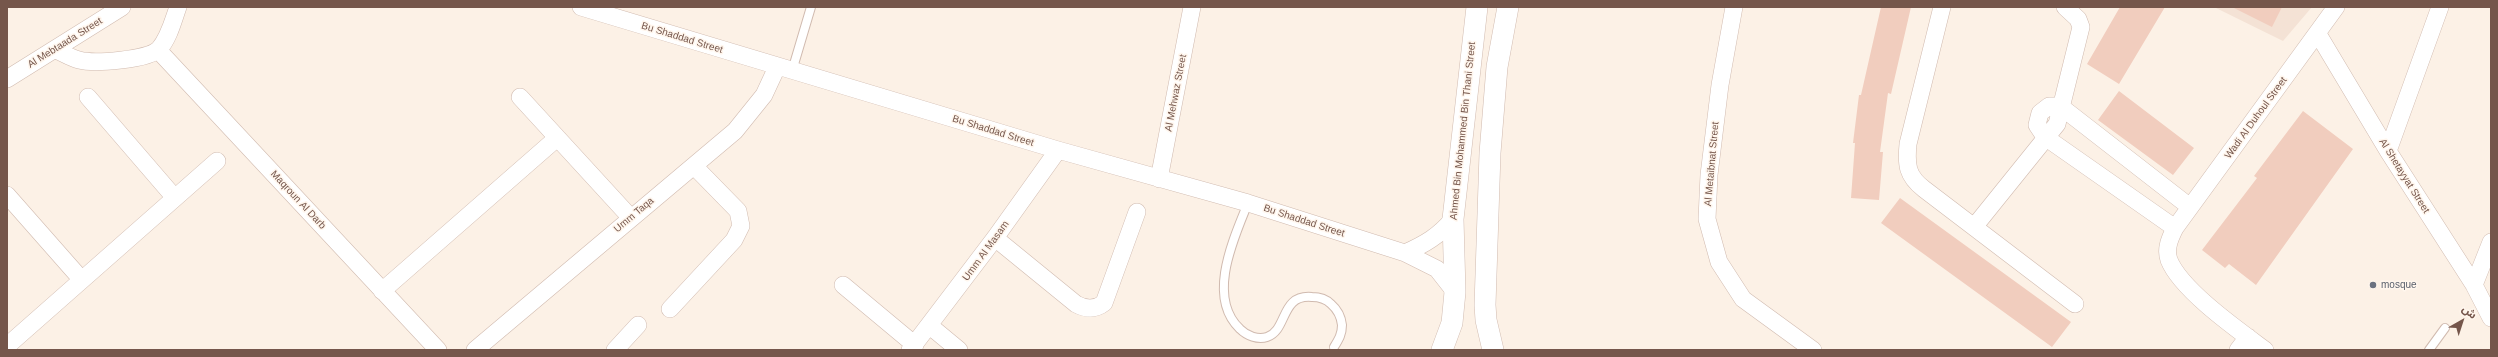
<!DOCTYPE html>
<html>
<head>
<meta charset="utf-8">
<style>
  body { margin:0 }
  #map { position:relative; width:2498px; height:357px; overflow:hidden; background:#fcf1e6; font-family:Helvetica,"Noto Sans Arabic",sans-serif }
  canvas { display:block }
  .frame { position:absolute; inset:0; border:8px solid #75564b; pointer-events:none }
  .north { position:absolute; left:2442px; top:301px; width:40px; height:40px; -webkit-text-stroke:3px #fff6ed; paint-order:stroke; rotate:39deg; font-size:11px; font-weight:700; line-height:16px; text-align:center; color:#75564b }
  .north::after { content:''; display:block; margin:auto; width:14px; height:18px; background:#75564b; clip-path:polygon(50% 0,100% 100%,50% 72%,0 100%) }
</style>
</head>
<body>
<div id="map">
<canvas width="2498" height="357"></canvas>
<div class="frame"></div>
<div class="north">ش</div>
</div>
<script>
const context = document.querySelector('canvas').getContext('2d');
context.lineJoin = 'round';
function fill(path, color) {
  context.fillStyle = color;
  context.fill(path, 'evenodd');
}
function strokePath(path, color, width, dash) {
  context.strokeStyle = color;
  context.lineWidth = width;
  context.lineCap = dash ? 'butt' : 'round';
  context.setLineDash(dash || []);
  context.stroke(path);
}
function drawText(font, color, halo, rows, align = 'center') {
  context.font = font + ' Helvetica,sans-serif';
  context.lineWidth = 3;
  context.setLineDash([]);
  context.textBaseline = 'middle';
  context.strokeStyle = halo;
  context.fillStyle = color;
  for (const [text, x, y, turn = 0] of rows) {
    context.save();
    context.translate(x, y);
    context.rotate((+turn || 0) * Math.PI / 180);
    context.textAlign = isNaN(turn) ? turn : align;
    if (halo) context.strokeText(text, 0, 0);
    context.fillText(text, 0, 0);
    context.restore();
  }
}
const residential = new Path2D(`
  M2214,7H2312L2283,41Z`);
const building = new Path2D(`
  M1881,7H1911L1891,94L1888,93L1880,152H1883L1879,200L1851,198L1855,143H1853L1859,95H1861Z
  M2120,7H2165L2119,84L2087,64Z
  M2232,7H2282L2272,27Z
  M2119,91L2194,148L2173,175L2098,120Z
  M2303,111L2353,149L2256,285L2229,264L2225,268L2202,250L2257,178L2254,176Z
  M1900,198L2071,322L2052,347L1881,223Z`);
const service = new Path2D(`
  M792,71L811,7
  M1248,203C1234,238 1206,297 1240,329C1247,336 1258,340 1267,337C1288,330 1280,294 1312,297C1318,297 1326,299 1331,304C1338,310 1341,316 1342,325C1342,334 1339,339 1334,347
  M2429,350L2445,328`);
const minor = new Path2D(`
  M581,7L1058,150L1248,203L1405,253L1437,269L1455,292
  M1734,7L1720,85L1709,175L1707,219L1719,262L1743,299L1813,350
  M1942,7L1908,144C1906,165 1907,176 1924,189L2075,304
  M2318,34L2388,151L2474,285L2491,318
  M56,50C63,53 71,58 79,60C94,64 148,60 159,49C169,38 173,21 178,7
  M158,50L438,350
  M7,79L122,7
  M88,97L175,198
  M520,97L631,218
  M2388,151L2440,7
  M1159,179L1192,7
  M7,195L81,279
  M1974,227L2057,124L2081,27L2078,19L2065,7
  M2175,228L2045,137L2037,125L2040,113L2049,106H2060L2190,207
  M995,238L1076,304C1085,309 1095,310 1104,303L1137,212
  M1405,253C1425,244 1439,236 1453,219
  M843,285L915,345
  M2474,285L2491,242
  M382,291L557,138
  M670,309L734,240L741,226L738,211L694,166
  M930,326L959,350
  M7,346L217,161
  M475,350L735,131L764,95L777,67
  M615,350L638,325
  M910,350L995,238L1058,150
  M2238,350L2248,337
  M2265,350C2238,330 2181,290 2169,260C2165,249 2170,238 2175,228L2336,7`);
const tertiary = new Path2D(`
  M1442,350L1452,323L1455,292L1453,219L1477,7
  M1493,350L1486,320L1485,305L1490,153L1497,67L1508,7`);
const markers = [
  [2373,285,4,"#6b7280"]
];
const streetNames = [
  ["Bu Shaddad Street",682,38,17],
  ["Al Mebtaada Street",65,43,-32],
  ["Al Mehwaz Street",1176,93,-79],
  ["Wadi Al Duhoul Street",2256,118,-54],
  ["Bu Shaddad Street",993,131,17],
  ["Ahmed Bin Mohammed Bin Thani Street",1463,131,-84],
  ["Al Metaibnat Street",1712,164,-85],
  ["Al Shetayyat Street",2404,176,58],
  ["Maqroun Al Darb",298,200,47],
  ["Umm Taqa",634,215,-40],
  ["Bu Shaddad Street",1304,221,18],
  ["Umm Al Masam",986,251,-54]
];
const worshipNames = [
  ["mosque",2381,285]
];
fill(residential, '#f4e2d5');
fill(building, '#f1cdbe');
strokePath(service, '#d0baaf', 10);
strokePath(minor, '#d0baaf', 18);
strokePath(tertiary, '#d0baaf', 22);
strokePath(service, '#fff', 8);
strokePath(minor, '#fff', 17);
strokePath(tertiary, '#fff', 21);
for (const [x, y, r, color] of markers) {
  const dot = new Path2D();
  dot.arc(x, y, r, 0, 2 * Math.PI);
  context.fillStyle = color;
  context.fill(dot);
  strokePath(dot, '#fff6ed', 1.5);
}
drawText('10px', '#75564b', '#fff6ed', streetNames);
drawText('10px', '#5b616d', '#fff6ed', worshipNames, 'left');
</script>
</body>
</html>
